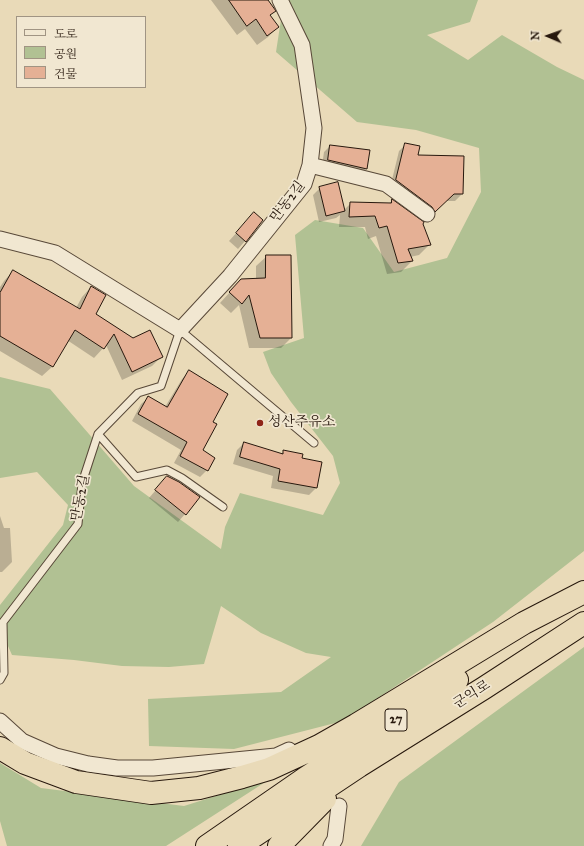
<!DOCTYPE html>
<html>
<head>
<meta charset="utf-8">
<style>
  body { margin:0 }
  #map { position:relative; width:584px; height:846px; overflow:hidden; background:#e9dab8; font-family:"IM FELL Great Primer","Noto Serif KR",serif }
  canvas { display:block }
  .legend { position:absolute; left:16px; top:16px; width:130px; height:72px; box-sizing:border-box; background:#f1e7d1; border:1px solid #a09483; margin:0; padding:5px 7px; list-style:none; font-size:12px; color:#27180d }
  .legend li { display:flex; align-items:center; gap:8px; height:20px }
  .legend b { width:20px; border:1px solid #a09483 }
  .north { position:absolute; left:528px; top:16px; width:40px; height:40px; -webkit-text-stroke:3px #f1e7d1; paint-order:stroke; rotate:272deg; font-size:11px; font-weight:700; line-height:16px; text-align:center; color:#27180d }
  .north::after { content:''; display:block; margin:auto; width:14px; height:18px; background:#27180d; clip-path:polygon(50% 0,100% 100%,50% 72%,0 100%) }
</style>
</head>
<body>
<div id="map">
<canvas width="584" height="846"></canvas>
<ul class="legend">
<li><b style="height:5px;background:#f1e7d1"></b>도로</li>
<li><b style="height:11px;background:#b1c193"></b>공원</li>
<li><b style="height:11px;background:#e5b095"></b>건물</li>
</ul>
<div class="north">N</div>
</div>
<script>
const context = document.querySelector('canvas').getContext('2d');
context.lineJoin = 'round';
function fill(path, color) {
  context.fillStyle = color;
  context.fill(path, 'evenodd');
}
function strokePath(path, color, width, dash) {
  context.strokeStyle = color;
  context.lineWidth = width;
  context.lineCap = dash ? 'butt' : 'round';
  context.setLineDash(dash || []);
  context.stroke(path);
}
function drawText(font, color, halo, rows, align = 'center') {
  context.font = font + ' "IM FELL Great Primer","Noto Serif KR",serif';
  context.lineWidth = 3.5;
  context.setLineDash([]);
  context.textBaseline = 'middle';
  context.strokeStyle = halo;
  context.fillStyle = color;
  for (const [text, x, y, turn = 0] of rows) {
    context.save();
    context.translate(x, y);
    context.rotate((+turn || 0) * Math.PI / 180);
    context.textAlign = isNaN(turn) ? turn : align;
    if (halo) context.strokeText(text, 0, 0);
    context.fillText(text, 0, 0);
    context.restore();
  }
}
const green = new Path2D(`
  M284,0H478L470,22L427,35L468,60L502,35L557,67L584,80V551L493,622L343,721L234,749L149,746L148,699L281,692L331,657L306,653L261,633L221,606L204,664L169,667L122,666L74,660L12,655L0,628V605L63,525L68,505L37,472L0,478V377L50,389L134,486L221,549L225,527L240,493L323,515L340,483L333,456L291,402L271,373L263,352L304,338L295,235L315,220L363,228L394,272L447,258L481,192L479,148L416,130L357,122L276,52Z
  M584,647V846H361L399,782Z
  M0,763L41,788L184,806L270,779L166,846H7L0,821Z`);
const shadow = new Path2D(`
  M211,0H267L274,11L270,16L278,27L268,37L257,45L245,29L237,35Z
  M406,144L417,156L462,194L455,201H446L428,218L390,188L399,151Z
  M330,146L366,169L360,175L322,166L324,152Z
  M320,188L343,211L350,204H388L392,201L422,223L430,244L419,255L410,257L412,261L401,272L387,274L376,236L368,239L365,227H339L340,215L336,218L319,222L313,195Z
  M262,220L245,241L238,249L229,241L247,221Z
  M267,256L291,338L281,348H249L239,305L231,313L220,303L231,291L256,280V266Z
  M13,271L76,308L82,297L91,287L95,314L161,357L152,366L122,380L106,345L94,358L67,340L52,367L42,376L0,351V287L4,281Z
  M189,372L211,422L201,451L207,470L200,477L174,463L181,450L132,421L141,404L149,397L165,407L182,379Z
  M244,443L281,454L284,451L301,459L316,488L309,495L271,488L273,476L233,464L237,450Z
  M167,477L185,514L178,522L149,498Z
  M0,516L4,528H10L12,562L2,572H0Z`);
const building = new Path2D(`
  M229,0H268L276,11L270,15L279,27L267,36L256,19L247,26Z
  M405,143L420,146L418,155L464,156L463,194H454L435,212L432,207L396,180Z
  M330,145L370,150L367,169L328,160Z
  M338,182L345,211L326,216L319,187Z
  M392,199L424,222L423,224L431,245L408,249L413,261L398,263L387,226L379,228L375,216L349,217L350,202L391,203Z
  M254,212L263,220L246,242L236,233Z
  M266,255H291L292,338H260L249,295L242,304L229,292L241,279L265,278Z
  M13,270L80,309L91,286L106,295L96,314L133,338L150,330L163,357L132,372L114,334L104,349L75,330L53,367L0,336V293Z
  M189,370L228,394L213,422L217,424L203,450L215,458L208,471L180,456L187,442L138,414L148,396L167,407Z
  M244,442L283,454V450L303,454L302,458L322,462L317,488L278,481L280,469L240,457Z
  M167,476L179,482L200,497L186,515L155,490Z`);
const lane = new Path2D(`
  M98,434L136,477L167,470L182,478L223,507
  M0,680L4,673L3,622L78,524L82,483L98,434L138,393L161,386L180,330L314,443`);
const street = new Path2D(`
  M310,165L386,184L427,214
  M0,239L55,253L180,330L230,276L304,184L310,165L314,128L302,45L280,0
  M0,721L22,741L56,756L88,764L117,768H153L276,756L289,750
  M331,846L335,839L339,806`);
const highway = new Path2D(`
  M0,748L25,763L76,782L151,793L199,788L242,777L269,769L319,746L356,725L524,623L584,592
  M207,846L304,779L457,680
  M239,846L359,766L484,688L584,623
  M279,846L325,799`);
const markers = [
  [260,423,4,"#8f2418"]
];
const shields = [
  [396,720,22]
];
const shieldNames = [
  ["27",396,720]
];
const streetNames = [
  ["만동2길",288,202,-53],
  ["만동2길",81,498,-79],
  ["군익로",472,695,-32]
];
const poiNames = [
  ["성산주유소",268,423]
];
fill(green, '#b1c193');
fill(shadow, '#0003');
fill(building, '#e5b095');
strokePath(building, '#27180d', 1);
strokePath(lane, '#584838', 9);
strokePath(street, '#584838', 17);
strokePath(highway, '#27180d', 24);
strokePath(lane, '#f1e7d1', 7);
strokePath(street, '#f1e7d1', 15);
strokePath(highway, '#e9dab8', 22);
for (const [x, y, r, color] of markers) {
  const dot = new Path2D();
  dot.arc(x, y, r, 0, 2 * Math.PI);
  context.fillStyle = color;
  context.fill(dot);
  strokePath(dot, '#f1e7d1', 1.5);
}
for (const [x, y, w] of shields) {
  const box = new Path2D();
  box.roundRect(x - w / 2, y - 11, w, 22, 3);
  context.fillStyle = '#f1e7d1';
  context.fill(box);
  strokePath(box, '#27180d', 1);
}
drawText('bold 13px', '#27180d', null, shieldNames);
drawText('14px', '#27180d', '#f1e7d1', streetNames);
drawText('14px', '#27180d', '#f1e7d1', poiNames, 'left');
</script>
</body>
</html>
